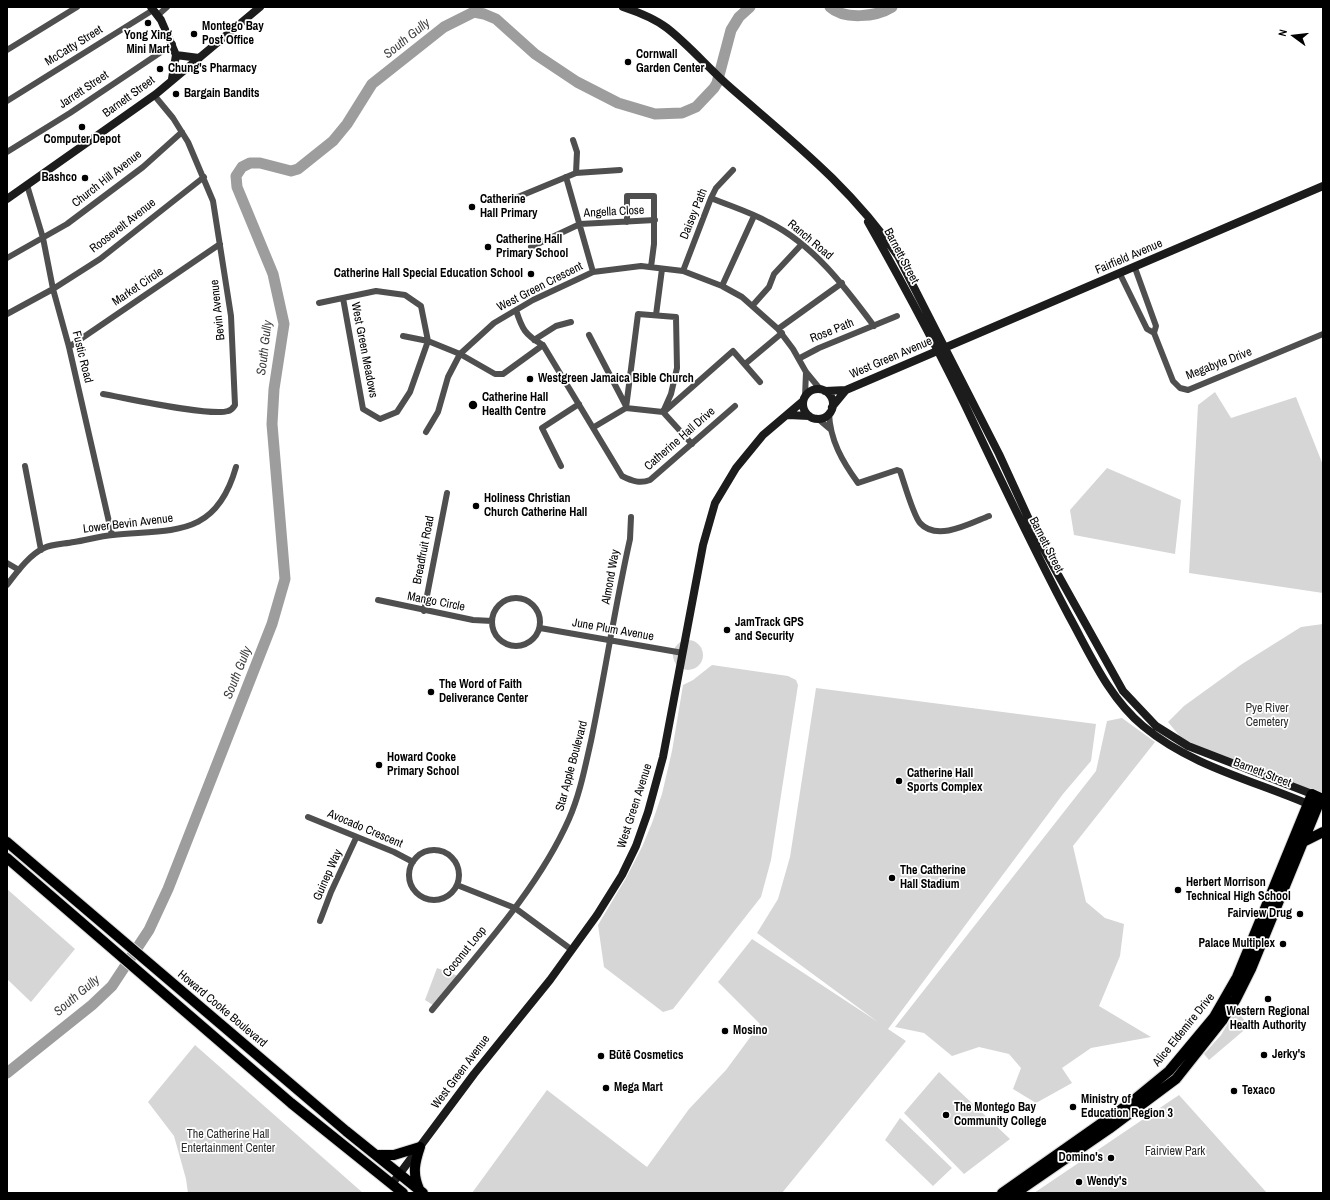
<!DOCTYPE html>
<html>
<head>
<meta charset="utf-8">
<style>
  body { margin:0 }
  #map { position:relative; width:1330px; height:1200px; overflow:hidden; background:#fff; font-family:"Archivo Narrow",sans-serif }
  canvas { display:block }
  .frame { position:absolute; inset:0; border:8px solid #000; pointer-events:none }
  .north { position:absolute; left:1274px; top:16px; width:40px; height:40px; -webkit-text-stroke:3px #fff; paint-order:stroke; rotate:285deg; font-size:11px; font-weight:700; line-height:16px; text-align:center; color:#000 }
  .north::after { content:''; display:block; margin:auto; width:14px; height:18px; background:#000; clip-path:polygon(50% 0,100% 100%,50% 72%,0 100%) }
</style>
</head>
<body>
<div id="map">
<canvas width="1330" height="1200"></canvas>
<div class="frame"></div>
<div class="north">N</div>
</div>
<script>
const context = document.querySelector('canvas').getContext('2d');
context.lineJoin = 'round';
function fill(path, color) {
  context.fillStyle = color;
  context.fill(path, 'evenodd');
}
function strokePath(path, color, width, dash) {
  context.strokeStyle = color;
  context.lineWidth = width;
  context.lineCap = dash ? 'butt' : 'round';
  context.setLineDash(dash || []);
  context.stroke(path);
}
function drawText(font, color, halo, rows, align = 'center') {
  context.font = font + ' "Archivo Narrow",sans-serif';
  context.lineWidth = 3.5;
  context.setLineDash([]);
  context.textBaseline = 'middle';
  context.strokeStyle = halo;
  context.fillStyle = color;
  for (const [text, x, y, turn = 0] of rows) {
    context.save();
    context.translate(x, y);
    context.rotate((+turn || 0) * Math.PI / 180);
    context.textAlign = isNaN(turn) ? turn : align;
    if (halo) context.strokeText(text, 0, 0);
    context.fillText(text, 0, 0);
    context.restore();
  }
}
const green = new Path2D(`
  M1215,392L1231,418L1296,397L1323,465V593L1189,573L1198,405Z
  M1107,468L1181,500L1175,554L1074,535L1070,510Z
  M1323,624V799L1188,746L1168,722L1184,706L1242,664L1301,627Z
  M673 655a15 15 0 1 1 30 0a15 15 0 1 1-30 0Z
  M712,665L788,676L796,680L798,685L771,860L761,897L673,1009L663,1012L604,967L598,925L626,878L642,847L652,823L662,794L672,751L683,685L693,680Z
  M816,688L1096,724L1091,761L1063,794L888,1029L906,1041L782,1193H472L547,1090L647,1167L689,1109L726,1070L760,1024L718,982L752,939L878,1022L757,933L778,899L790,857Z
  M1122,718L1155,742L1073,846L1086,902L1105,918L1124,924L1120,956L1099,1006L1151,1037L1091,1048L1062,1068L1072,1083L1036,1103L1013,1089L1021,1068L1009,1054L979,1047L952,1056L924,1033L895,1027L1096,771L1107,721Z
  M7,889L75,949L31,1002L7,979Z
  M437,968L458,976L433,1005L425,1000Z
  M1236,1010L1249,1026L1209,1060L1204,1054L1221,1035Z
  M195,1045L363,1193H188L186,1179L174,1136L148,1102Z
  M939,1072L1010,1139L964,1174L904,1113Z
  M1179,1095L1267,1193H1034Z
  M900,1118L952,1168L933,1186L885,1140Z`);
const river = new Path2D(`
  M830,7C844,20 876,17 892,7
  M7,1073L92,1005L112,986L149,930L168,889L272,624L285,579L272,424L274,389L284,324L273,274L237,187L236,176L242,167L250,163H260L291,171L298,169L333,141L347,124L372,84L444,27L474,12L484,14L496,19L535,54L577,82L618,103L655,114L682,113L696,107L714,88L717,83L731,30L739,17L750,7`);
const street = new Path2D(`
  M158,15L167,7
  M7,50L77,7
  M7,101L153,10
  M573,140L577,152L576,173
  M7,152L70,113L173,44
  M566,177L593,272
  M27,185L43,238L53,289L69,347L112,535
  M711,198C730,206 750,212 768,222C813,244 845,287 874,326
  M513,199L576,173L620,170
  M627,222V196H654V244L651,267
  M531,247L580,224L655,220
  M7,258L67,224L143,167L182,132
  M1135,268L1156,326L1154,333L1173,381L1180,388L1188,390L1323,334
  M683,271L711,198L716,188L733,170
  M1120,274L1147,329L1154,333
  M722,286L754,216
  M343,298L363,409L380,419L397,412L410,392L428,341L460,354L495,374H503L543,345
  M319,303L376,291L405,295L421,306L428,341L403,336
  M753,305L769,287L774,274L801,245
  M516,310C522,329 525,335 543,345L622,476C632,481 640,484 650,480L735,406
  M7,314L53,289L100,259L204,177
  M656,315L662,269
  M778,329L842,283
  M589,335L626,406
  M534,340L556,326L571,322
  M69,347L220,244
  M800,358L819,348L897,316
  M745,364L782,333
  M103,394C126,398 211,417 228,411C232,410 233,408 235,405L231,316L213,201L188,142L173,118L154,95
  M805,397L806,372
  M626,408L638,314L676,317L677,368L671,394L663,412
  M665,411L733,351L760,382
  M829,413C830,440 842,461 858,483L897,470L900,471C904,482 913,515 920,523C937,542 971,523 989,516
  M817,418L830,429
  M594,427L626,408L663,412L692,444
  M426,432L438,412L448,377L460,354L494,323L533,300L593,272L641,266L683,271L722,286L742,297L778,329L793,349L806,372L820,389
  M25,466L41,550
  M561,466L542,428L579,404
  M7,563L19,570
  M7,585C17,572 29,555 44,548C52,544 64,544 74,542C87,540 100,536 113,535C173,529 216,538 236,467
  M492 622a24 24 0 1 1 48 0a24 24 0 1 1-48 0Z
  M378,600L473,620L492,621
  M424,611L447,493
  M540,628L683,653
  M308,817L394,852L413,862
  M409 875a25 25 0 1 1 50 0a25 25 0 1 1-50 0Z
  M457,885L515,908L572,950
  M320,921L331,892L356,838
  M432,1010C480,951 538,889 569,819C580,794 585,767 591,741C605,674 615,606 630,539L631,517`);
const secondary = new Path2D(`
  M151,7L161,20L176,55L172,79
  M623,7C638,12 654,18 667,28C690,46 709,69 731,88C793,142 851,187 898,256L999,454L1037,537L1123,691L1156,726L1188,746L1312,794
  M176,55L199,58
  M7,199L156,94L260,7
  M868,222C906,289 943,358 976,428C1006,491 1036,554 1069,616C1090,654 1109,698 1143,726C1191,766 1252,780 1308,804
  M803 404a15 15 0 1 1 30 0a15 15 0 1 1-30 0Z
  M825,391L846,390L1323,186
  M832,407L846,390
  M788,415L809,416
  M392,1184L474,1074L550,980L597,915L622,875L636,846L648,812L663,757L703,545L715,503L736,468L763,435L803,401`);
const primary = new Path2D(`
  M7,842L346,1131L423,1193
  M1303,842L1323,832
  M7,858L291,1103L403,1193
  M376,1155H394L420,1147
  M419,1189C412,1173 415,1162 420,1147
  M1002,1193L1130,1103L1169,1071L1214,1017L1237,977L1312,794L1323,799
  M1016,1193L1109,1129L1176,1079L1222,1021L1236,999L1251,969L1321,798`);
const markers = [
  [148,23,4,"#000"],
  [194,34,4,"#000"],
  [628,62,4,"#000"],
  [160,69,4,"#000"],
  [176,94,4,"#000"],
  [82,127,4,"#000"],
  [85,178,4,"#000"],
  [472,207,4,"#000"],
  [488,247,4,"#000"],
  [531,274,4,"#000"],
  [530,379,4,"#000"],
  [473,405,5,"#000"],
  [476,506,4,"#000"],
  [727,630,4,"#000"],
  [431,692,4,"#000"],
  [379,765,4,"#000"],
  [899,781,4,"#000"],
  [892,878,4,"#000"],
  [1178,890,4,"#000"],
  [1300,914,4,"#000"],
  [1283,944,4,"#000"],
  [1268,999,4,"#000"],
  [725,1031,4,"#000"],
  [1264,1055,4,"#000"],
  [601,1056,4,"#000"],
  [606,1088,4,"#000"],
  [1234,1091,4,"#000"],
  [1073,1107,4,"#000"],
  [946,1115,4,"#000"],
  [1111,1158,4,"#000"],
  [1079,1182,4,"#000"]
];
const poiNames = [
  ["Montego Bay",202,27],
  ["Post Office",202,41],
  ["Yong Xing",148,36,"center"],
  ["Mini Mart",148,50,"center"],
  ["Cornwall",636,55],
  ["Garden Center",636,69],
  ["Chung's Pharmacy",168,69],
  ["Bargain Bandits",184,94],
  ["Computer Depot",82,140,"center"],
  ["Bashco",77,178,"right"],
  ["Catherine",480,200],
  ["Hall Primary",480,214],
  ["Catherine Hall",496,240],
  ["Primary School",496,254],
  ["Catherine Hall Special Education School",523,274,"right"],
  ["Westgreen Jamaica Bible Church",538,379],
  ["Catherine Hall",482,398],
  ["Health Centre",482,412],
  ["Holiness Christian",484,499],
  ["Church Catherine Hall",484,513],
  ["JamTrack GPS",735,623],
  ["and Security",735,637],
  ["The Word of Faith",439,685],
  ["Deliverance Center",439,699],
  ["Howard Cooke",387,758],
  ["Primary School",387,772],
  ["Catherine Hall",907,774],
  ["Sports Complex",907,788],
  ["The Catherine",900,871],
  ["Hall Stadium",900,885],
  ["Herbert Morrison",1186,883],
  ["Technical High School",1186,897],
  ["Fairview Drug",1292,914,"right"],
  ["Palace Multiplex",1275,944,"right"],
  ["Western Regional",1268,1012,"center"],
  ["Health Authority",1268,1026,"center"],
  ["Mosino",733,1031],
  ["Jerky's",1272,1055],
  ["Būtē Cosmetics",609,1056],
  ["Mega Mart",614,1088],
  ["Texaco",1242,1091],
  ["Ministry of",1081,1100],
  ["Education Region 3",1081,1114],
  ["The Montego Bay",954,1108],
  ["Community College",954,1122],
  ["Domino's",1103,1158,"right"],
  ["Wendy's",1087,1182]
];
const streetNames = [
  ["McCatty Street",74,46,-32],
  ["Jarrett Street",84,90,-34],
  ["Barnett Street",129,97,-36],
  ["Church Hill Avenue",107,179,-38],
  ["Angella Close",614,212,-3],
  ["Daisey Path",694,214,-68],
  ["Roosevelt Avenue",123,226,-38],
  ["Ranch Road",810,240,40],
  ["Barnett Street",901,256,62],
  ["Fairfield Avenue",1129,257,-23],
  ["Market Circle",138,287,-34],
  ["West Green Crescent",540,287,-27],
  ["Bevin Avenue",218,310,-96],
  ["Rose Path",832,331,-22],
  ["West Green Meadows",364,350,79],
  ["Fustic Road",82,357,76],
  ["West Green Avenue",891,358,-23],
  ["Megabyte Drive",1219,364,-21],
  ["Catherine Hall Drive",680,439,-41],
  ["Lower Bevin Avenue",128,524,-7],
  ["Barnett Street",1046,545,63],
  ["Breadfruit Road",424,550,-79],
  ["Almond Way",611,577,-80],
  ["Mango Circle",436,602,11],
  ["June Plum Avenue",613,630,10],
  ["Star Apple Boulevard",572,766,-75],
  ["Barnett Street",1262,773,21],
  ["West Green Avenue",635,806,-72],
  ["Avocado Crescent",365,829,23],
  ["Guinep Way",328,875,-66],
  ["Coconut Loop",465,952,-51],
  ["Howard Cooke Boulevard",222,1009,40],
  ["Alice Eldemire Drive",1184,1030,-51],
  ["West Green Avenue",461,1072,-53]
];
const parkNames = [
  ["Pye River",1267,709],
  ["Cemetery",1267,723],
  ["The Catherine Hall",228,1135],
  ["Entertainment Center",228,1149],
  ["Fairview Park",1175,1152]
];
const waterNames = [
  ["South Gully",407,39,-39],
  ["South Gully",265,348,-83],
  ["South Gully",238,673,-68],
  ["South Gully",77,996,-40]
];
fill(green, '#d6d6d6');
strokePath(river, '#9d9d9d', 11);
strokePath(primary, '#dbdbdb', 12);
strokePath(street, '#4f4f4f', 6);
strokePath(secondary, '#1c1c1c', 8);
strokePath(primary, '#000', 10);
for (const [x, y, r, color] of markers) {
  const dot = new Path2D();
  dot.arc(x, y, r, 0, 2 * Math.PI);
  context.fillStyle = color;
  context.fill(dot);
  strokePath(dot, '#fff', 1.5);
}
drawText('bold 12px', '#000', '#fff', poiNames, 'left');
drawText('12px', '#000', '#fff', streetNames);
drawText('12px', '#2d2d2d', '#fff', parkNames);
drawText('italic 13px', '#3e3e3e', '#fff', waterNames);
</script>
</body>
</html>
